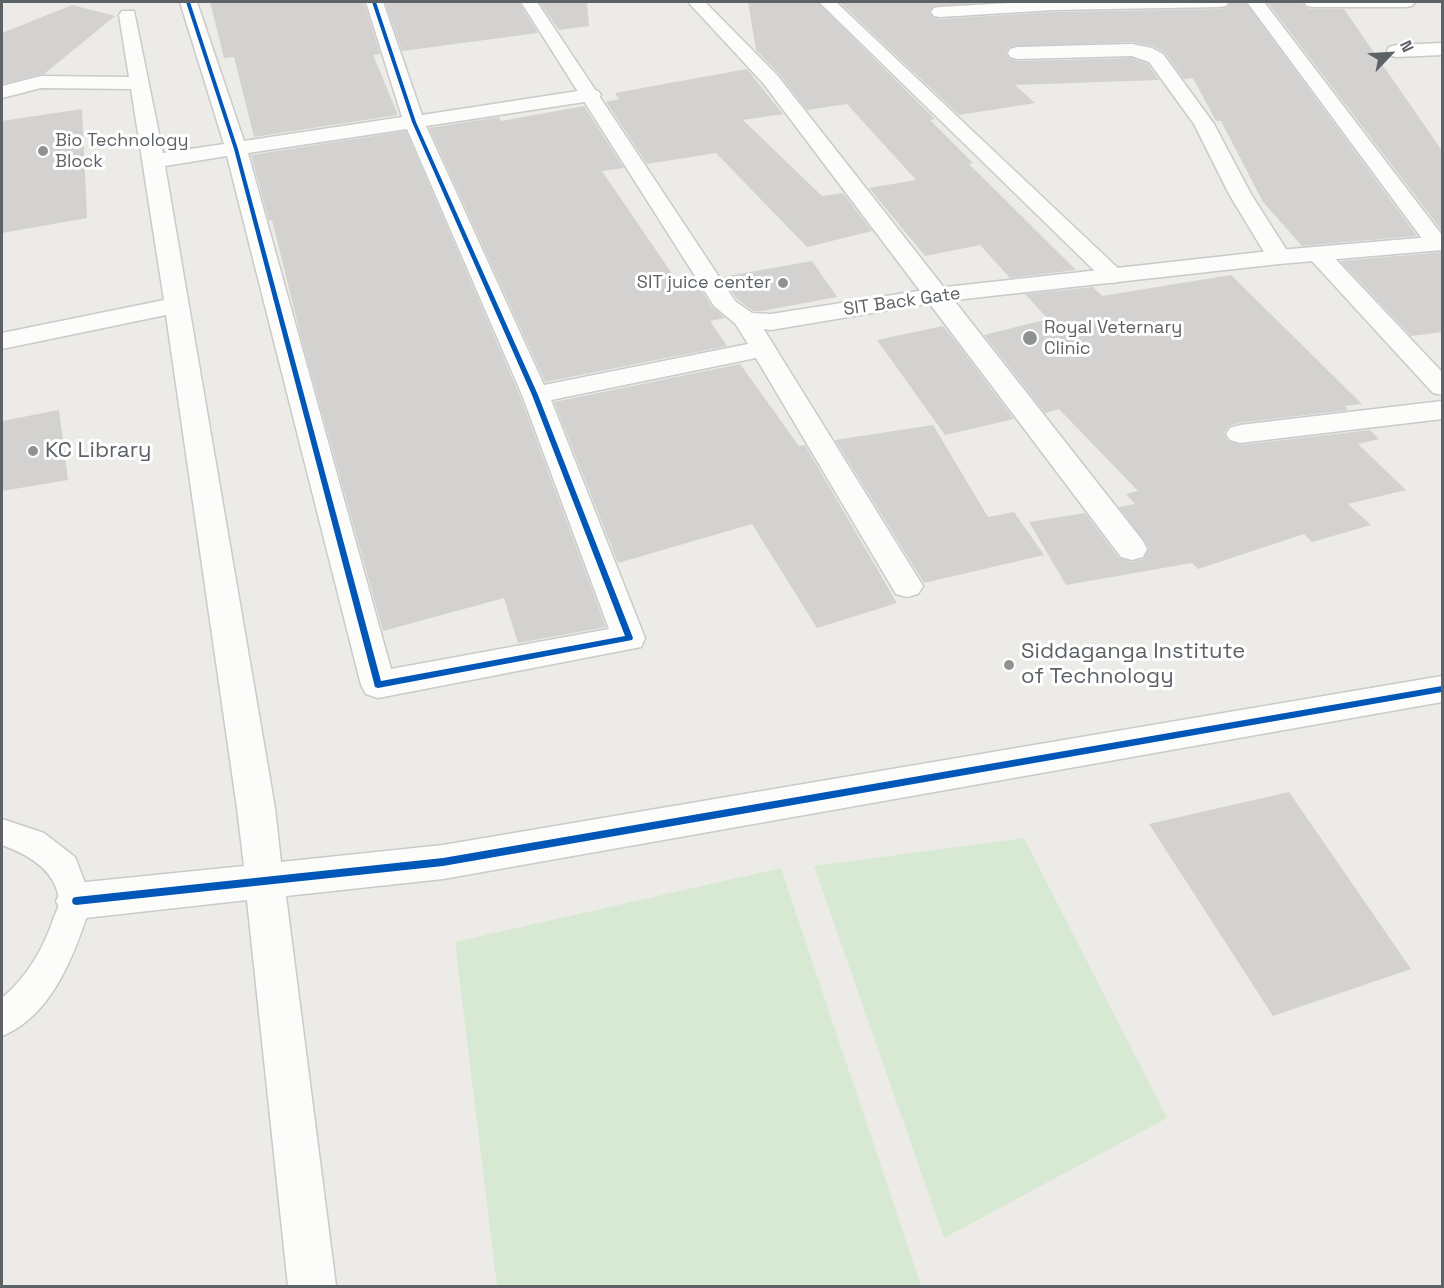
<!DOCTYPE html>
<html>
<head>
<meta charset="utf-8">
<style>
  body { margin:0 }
  #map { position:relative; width:1444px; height:1288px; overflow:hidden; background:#edebe7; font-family:"Space Grotesk",sans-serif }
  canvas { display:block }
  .frame { position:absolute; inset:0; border:3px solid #5d6266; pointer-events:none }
  .north { position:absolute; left:1360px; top:24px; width:60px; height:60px; -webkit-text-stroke:4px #fff; paint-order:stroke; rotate:65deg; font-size:16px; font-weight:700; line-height:24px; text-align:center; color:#5d6266 }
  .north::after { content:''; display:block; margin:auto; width:21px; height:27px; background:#5d6266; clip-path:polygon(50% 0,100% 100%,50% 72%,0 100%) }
</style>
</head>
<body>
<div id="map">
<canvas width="1444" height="1288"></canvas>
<div class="frame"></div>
<div class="north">N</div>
</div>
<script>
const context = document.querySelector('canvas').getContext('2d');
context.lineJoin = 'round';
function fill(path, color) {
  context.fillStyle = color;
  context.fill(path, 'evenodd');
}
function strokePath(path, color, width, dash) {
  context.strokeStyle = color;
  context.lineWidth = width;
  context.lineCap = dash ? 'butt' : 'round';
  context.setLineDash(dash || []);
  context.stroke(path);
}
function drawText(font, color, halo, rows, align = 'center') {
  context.font = font + ' "Space Grotesk",sans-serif';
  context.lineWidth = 6;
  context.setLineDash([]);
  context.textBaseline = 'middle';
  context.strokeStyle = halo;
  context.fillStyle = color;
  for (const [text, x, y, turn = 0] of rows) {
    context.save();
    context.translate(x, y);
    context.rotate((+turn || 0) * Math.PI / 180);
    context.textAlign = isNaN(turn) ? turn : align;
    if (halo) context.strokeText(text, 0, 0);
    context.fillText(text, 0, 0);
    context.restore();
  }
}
const green = new Path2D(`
  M1024,838L1167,1118L944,1238L814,866Z
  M781,868L921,1286H497L455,942Z`);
const building = new Path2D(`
  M210,2H364L380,54L373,55L398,115L254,137L234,57L224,58Z
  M385,2H519L538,33L402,51Z
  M539,2H587L589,26L559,30Z
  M748,2H817L935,119L930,120L973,163L969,164L1076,270L1010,278L980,245L925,256L869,188L916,180L847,104L807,110L779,74L756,50Z
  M839,2H996L934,6L929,13L934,18L940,19L1054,12L1220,9L1228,7L1231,2H1245L1417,236L1302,246L1263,202L1221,121H1216L1193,78L1184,79L1165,53L1153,46L1132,42L1009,47L1006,52L1008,58L1017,61L1132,58L1148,64L1159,80L1015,85L1035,103L959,115Z
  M1267,2L1302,3L1307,8L1313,9H1344L1443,152V232Z
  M72,5L115,16L44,74L2,84V33Z
  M747,69L783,114L743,120L822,196L843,193L872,231L807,247L716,153L647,164L606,102L619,99L615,93Z
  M584,106L624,168L602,171L679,284L696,281L712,307L725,318L710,321L727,346L545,382L429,128L499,117L501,121Z
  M82,109L87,218L2,233V121Z
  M406,131L520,396L606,627L518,643L504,598L383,631L302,341L272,220L269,221L251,155Z
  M1443,252V332L1411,336L1340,261Z
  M812,261L837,297L762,311H753L737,299L722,277Z
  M1231,275L1362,404L1345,406L1348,410L1239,423L1229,426L1224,433L1228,441L1240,445L1370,430L1379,439L1358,444L1406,490L1348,504L1371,525L1312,542L1304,534L1198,569L1192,563L1066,585L1029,522L1085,513L1119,558L1131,562L1144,559L1149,548L1119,507L1135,504L1126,494L1138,491L1059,409L1045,413L984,335L1048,319L1025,294L1093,287L1102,296Z
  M943,326L956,342L1014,419L945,435L877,340Z
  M740,364L799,446L805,445L897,603L817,628L752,524L618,563L554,402Z
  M59,410L68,480L2,491V421Z
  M933,425L988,517L1014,512L1044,555L924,583L835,440Z
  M1289,792L1411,969L1273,1016L1149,824Z`);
const service = new Path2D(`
  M2,819L44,833L75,857L92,901C76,950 54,1015 2,1036V998C27,977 44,948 54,917C56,912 60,905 59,899C55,869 27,854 2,845Z`);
const minor = new Path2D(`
  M180,2H197L244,141L402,117L366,2H383L422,115L591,89L598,91L601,95L598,99L591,101L426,126L544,385L748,344L733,320L737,315L746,312L755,315L923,586L918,594L907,597L896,594L756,358L551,400L645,638L641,647L378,698L366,694L361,685L227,156L165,166L275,808L281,862L443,845L1442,676V702L443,879L286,896L336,1286H288L247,900L76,919L62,913L56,901L62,889L76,883L244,866L237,808L166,315L2,349V333L164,300L131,89L41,88L2,98V86L41,76L129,77L119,15L122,11H134L163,153L224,144ZM407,129L522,395L609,629L391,669L248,153Z
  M688,2H705L777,75L1143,541L1147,549L1143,557L1132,560L1121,557L763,83Z
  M819,2H836L1121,271L1125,276L1121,281L1113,283L1105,281Z
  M1026,2H1229L1226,6L1220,7L1054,10L940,17L934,16L931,12L934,8L940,7Z
  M1247,2H1264L1442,235V249L1429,248Z
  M1304,2H1415L1412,6L1406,7H1313L1307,6Z
  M1442,43V55L1396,57L1389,55L1387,51L1389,47L1396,45Z
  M1132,44L1152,48L1163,54L1214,124L1251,194L1291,257L1287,262L1279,264L1271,262L1267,257L1229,194L1194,124L1149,62L1132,56L1017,59L1010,57L1008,53L1010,49L1017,47Z
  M1318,247L1326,249L1442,372V395L1433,393L1310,259L1306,254L1310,249Z
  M1442,401V419L1240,443L1230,440L1226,434L1230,428L1240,425Z`);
const tertiary = new Path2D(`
  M521,2H537L735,301L752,313L771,314L937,288L1279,250L1442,236V250L1279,264L937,302L771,330L737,325L714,306Z`);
const cycleway = new Path2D(`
  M186,2H190L238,149L381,681L625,636L532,395L412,122L372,2H376L416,122L538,395L633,638L632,640L378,688L375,687L234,149Z
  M1442,686V692L443,866L76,905L73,904L72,901L73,898L76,897L443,858Z`);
const markers = [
  [43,151,6,"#8f9293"],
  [783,283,6,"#8f9293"],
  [1030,338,8,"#8f9293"],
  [33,451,6,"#8f9293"],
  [1009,665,6,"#8f9293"]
];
const farPoinames = [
  ["Bio Technology",55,141],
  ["Block",55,162],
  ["SIT juice center",771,283,"right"],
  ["Royal Veternary",1044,328],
  ["Clinic",1044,349]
];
const farStreetnames = [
  ["SIT Back Gate",902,302,-8]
];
const poiNames = [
  ["KC Library",45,451],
  ["Siddaganga Institute",1021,652],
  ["of Technology",1021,677]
];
fill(green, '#d7e9d2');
fill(building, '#d3d2d0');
strokePath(service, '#c9cac9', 3);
strokePath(minor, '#c9cac9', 3);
strokePath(tertiary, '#c9cac9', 3);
fill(service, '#fcfcfb');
fill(minor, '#fcfcfb');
fill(tertiary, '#fcfcfb');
fill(cycleway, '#0057b8');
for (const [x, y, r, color] of markers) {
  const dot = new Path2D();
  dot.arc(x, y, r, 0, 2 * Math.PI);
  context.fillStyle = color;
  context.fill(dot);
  strokePath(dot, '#fff', 2);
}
drawText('18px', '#5d6266', '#fff', farPoinames, 'left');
drawText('18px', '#5d6266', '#fff', farStreetnames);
drawText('22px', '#5d6266', '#fff', poiNames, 'left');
</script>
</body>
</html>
